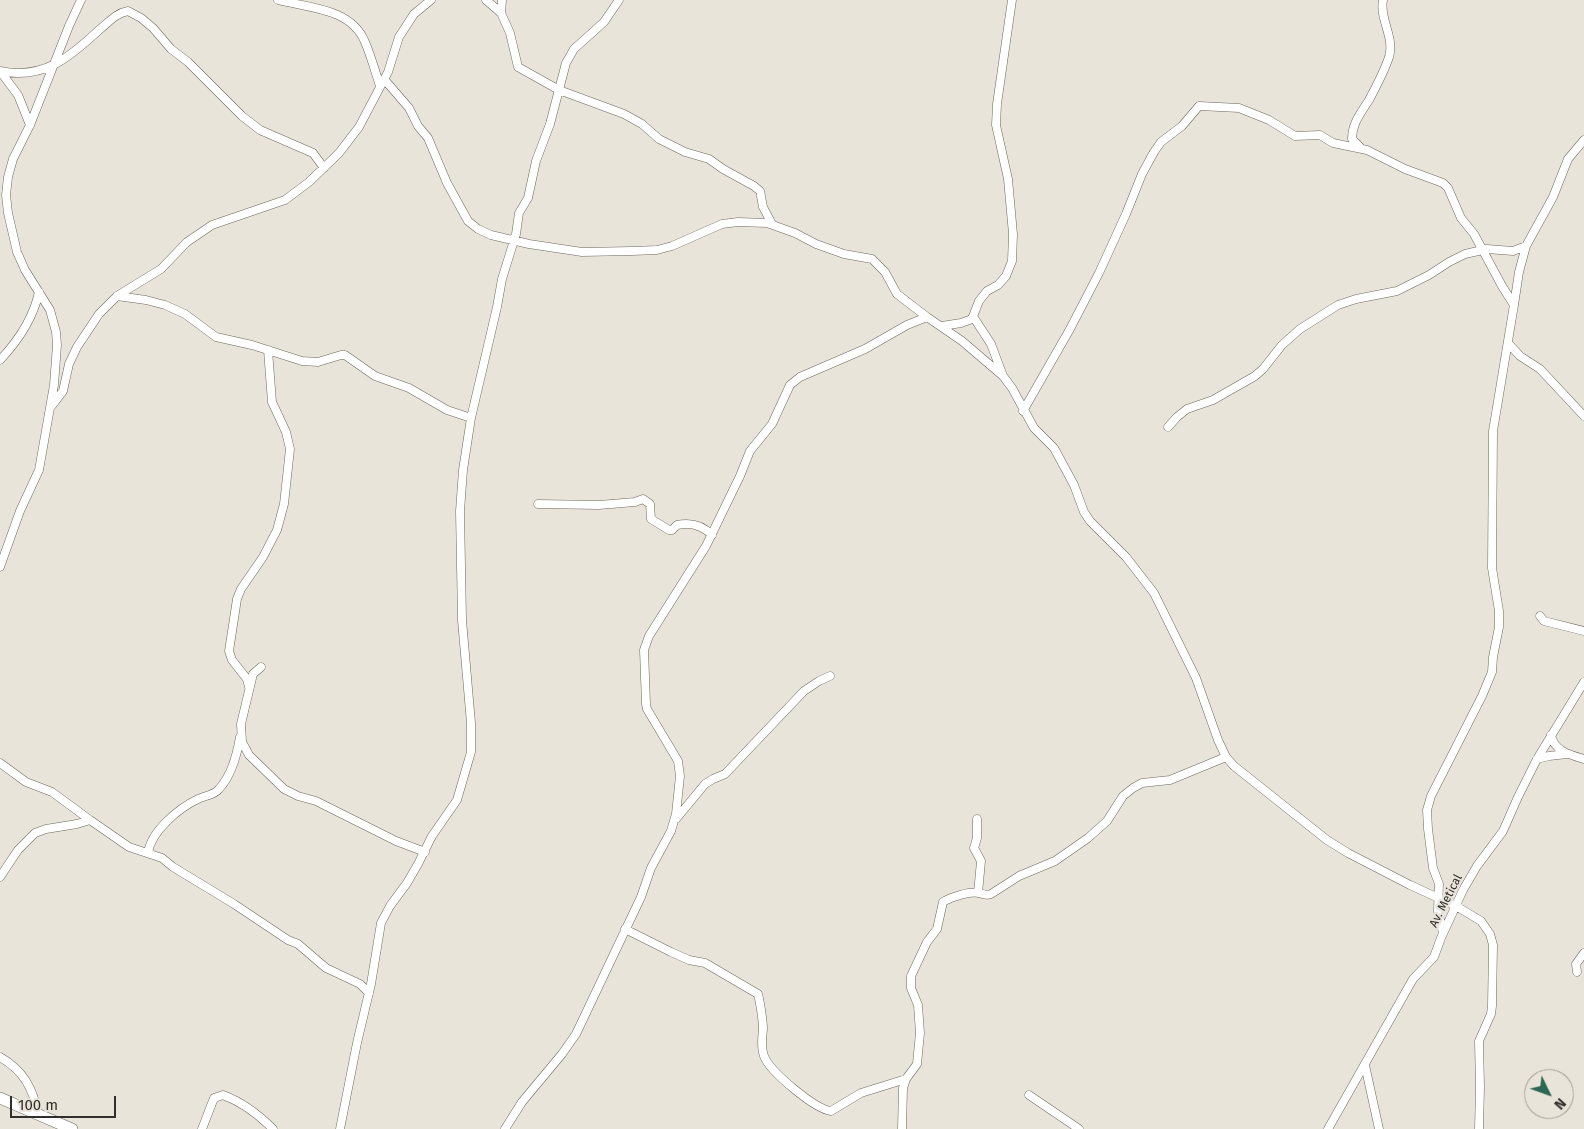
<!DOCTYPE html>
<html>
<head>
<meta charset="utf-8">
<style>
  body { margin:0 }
  #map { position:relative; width:1584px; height:1129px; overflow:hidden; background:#e9e4d9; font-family:"Fira Sans",sans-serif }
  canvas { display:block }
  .north { position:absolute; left:1524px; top:1069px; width:50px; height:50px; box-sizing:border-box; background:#e9e4d9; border:1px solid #9f9c93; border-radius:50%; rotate:132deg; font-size:14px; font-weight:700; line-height:20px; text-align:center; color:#312f2b }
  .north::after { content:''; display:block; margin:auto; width:18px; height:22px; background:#2b6752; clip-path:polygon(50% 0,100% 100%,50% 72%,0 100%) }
  .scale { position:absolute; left:10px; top:1096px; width:106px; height:22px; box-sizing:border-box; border:2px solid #312f2b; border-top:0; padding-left:6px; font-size:15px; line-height:18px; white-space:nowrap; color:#312f2b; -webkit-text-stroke:4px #e9e4d9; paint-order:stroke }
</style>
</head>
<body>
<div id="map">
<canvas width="1584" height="1129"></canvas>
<div class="north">N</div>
<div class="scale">100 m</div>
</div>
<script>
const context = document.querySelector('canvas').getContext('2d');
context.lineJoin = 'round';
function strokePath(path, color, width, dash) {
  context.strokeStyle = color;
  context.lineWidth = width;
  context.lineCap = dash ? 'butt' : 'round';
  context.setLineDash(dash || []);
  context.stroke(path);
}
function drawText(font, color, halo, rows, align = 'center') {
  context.font = font + ' "Fira Sans",sans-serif';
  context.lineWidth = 4.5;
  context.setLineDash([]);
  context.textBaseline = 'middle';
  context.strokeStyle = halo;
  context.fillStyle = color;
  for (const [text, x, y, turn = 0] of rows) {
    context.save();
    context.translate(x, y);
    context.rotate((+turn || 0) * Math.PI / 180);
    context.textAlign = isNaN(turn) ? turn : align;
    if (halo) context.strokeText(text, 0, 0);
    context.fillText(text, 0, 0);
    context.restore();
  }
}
const street = new Path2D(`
  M278,0C309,8 351,8 365,42C371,56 375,71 380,86
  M486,0L501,13L510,33L518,67L559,90L624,114L642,124L659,139L685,152L709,159L723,169L754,186L760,191L763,207L772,224
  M501,13L502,0
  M0,71C43,80 69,58 99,30C108,23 116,13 128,11L141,18L153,28L171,49L188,62L242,116L260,130L313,153L324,168
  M0,71L18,95L30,125
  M384,79L409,108L418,126L428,138L447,183L468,221L478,229L491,235L529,244L582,252L632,251L657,250L672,246L722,224L738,222L767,223L795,233L816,244L844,254L872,259L885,272L897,294L927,317
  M1360,147L1352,139C1352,123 1361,113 1369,100C1376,87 1384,72 1389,57C1395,37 1379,19 1383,0
  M117,296L146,300L165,305L185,314L216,337L252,345L302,361L318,362L341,355H345L375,376L409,388L447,410L471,418
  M1514,305L1519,272L1526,246L1553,197L1568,159L1584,140
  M974,318L991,344L1003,376
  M942,326L961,323L972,319L979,301L987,291L998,285L1006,276L1012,261L1013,234L1008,179L996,125L997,104L1012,0
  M1508,343L1520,356L1540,369L1584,416
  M0,360C19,340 33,319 39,292
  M50,408L63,391L69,364L77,347L99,314L117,296L161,269L187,242L212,225L285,200L309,182L339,153L359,127L388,72L399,37L414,14L431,0
  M1023,411L1070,329L1099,273L1126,214L1142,174L1154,152L1161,142L1182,126L1199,106L1239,108L1269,120L1295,136L1320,135L1333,143L1367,150L1405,169L1443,183L1448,188L1461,218L1474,234L1502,286L1514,305L1493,431L1492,568L1499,611V627L1493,657L1492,672L1482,696L1431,796L1427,810L1428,829L1433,868L1439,884L1438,911L1443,933
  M1168,427L1177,417L1187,409L1213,400L1255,376L1263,369L1282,345L1300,329L1338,305L1356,299L1397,291L1429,275L1449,262L1465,254L1487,249L1513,251L1526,246
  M538,504L599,505L635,502L643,499L650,504L651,519L669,530H672L677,525C691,522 702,525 712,535
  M0,567L20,511L39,470L54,385L57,345L56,332L50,310L25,270L17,252L8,213L6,195L8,177L13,159L30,125L69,26L81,0
  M1540,616L1544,621L1584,631
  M261,667L253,674L241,724L242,742L249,755L284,789L298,796L316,801L396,841L425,852
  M249,687L247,679L232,660L229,651L237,599L241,589L263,557L277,530L284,504L290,449L286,432L272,402L268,350
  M1551,735C1554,751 1570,755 1584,759
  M1537,759L1549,756L1567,754
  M0,763L26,782L52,792L90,820
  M676,819L705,784L713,779L725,774L804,691L819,681L830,676
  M977,819V838L974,848L981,861L978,893
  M148,853C151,831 179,808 198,799C206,795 213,796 219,789C232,775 237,755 240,737
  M0,877L18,850L35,833L46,829L77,824L90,820L129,847L162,858L173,867L234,904L288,940L298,944L326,968L360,984L369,993
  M625,929L671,952L689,960L705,963L758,994C760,1002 763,1021 763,1029C762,1037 761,1048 764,1056C770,1072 815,1109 831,1111L861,1093L906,1079
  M1577,972L1576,964L1584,953
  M0,1057C23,1070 33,1088 38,1114
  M1365,1065L1379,1129
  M1029,1095L1079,1129
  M202,1129L214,1098L223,1095C242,1102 259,1115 273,1129
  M340,1129L357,1043L371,984L381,923L390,906L407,883L418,864L432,836L457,800L471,752V723L462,620L460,511L463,470L471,418L497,307L502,279L516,234L519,213L528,198L536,161L550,124L566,63L574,49L604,22L619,0
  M505,1129L522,1102L562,1054L576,1034L641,897L651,868L671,831L676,814L680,776L678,761L647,709L646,704L644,650L649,636L706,546L740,476L750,451L772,424L790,385L800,377L865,349L907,325L927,317L962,341L1003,376L1012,388L1034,428L1054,448L1074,485L1084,512L1090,521L1126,557L1154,593L1196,678L1218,740L1226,757L1234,766L1327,840L1348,853L1410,885L1456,906L1481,921L1490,934L1493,945L1492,1006L1491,1014L1479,1041L1480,1087L1479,1129
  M902,1129L903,1088L906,1079L917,1064L920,1033L918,1005L911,988V976L927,942L937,929L943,902C951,897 970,891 979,893C985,894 985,896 991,894L1019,876L1055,861L1088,838L1107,821L1123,796L1133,788L1142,783L1170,780L1226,757
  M1328,1129L1413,979L1434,957L1441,938L1463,890L1477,866L1503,831L1518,797L1537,759L1584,682`);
const secondary = new Path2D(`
  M0,1098L72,1129`);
const streetNames = [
  ["Av. Metical",1446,901,-63]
];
strokePath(street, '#6c685e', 9);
strokePath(secondary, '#6c685e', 12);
strokePath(street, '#fff', 8);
strokePath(secondary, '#fff', 11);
drawText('12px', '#312f2b', '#e9e4d9', streetNames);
</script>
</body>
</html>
